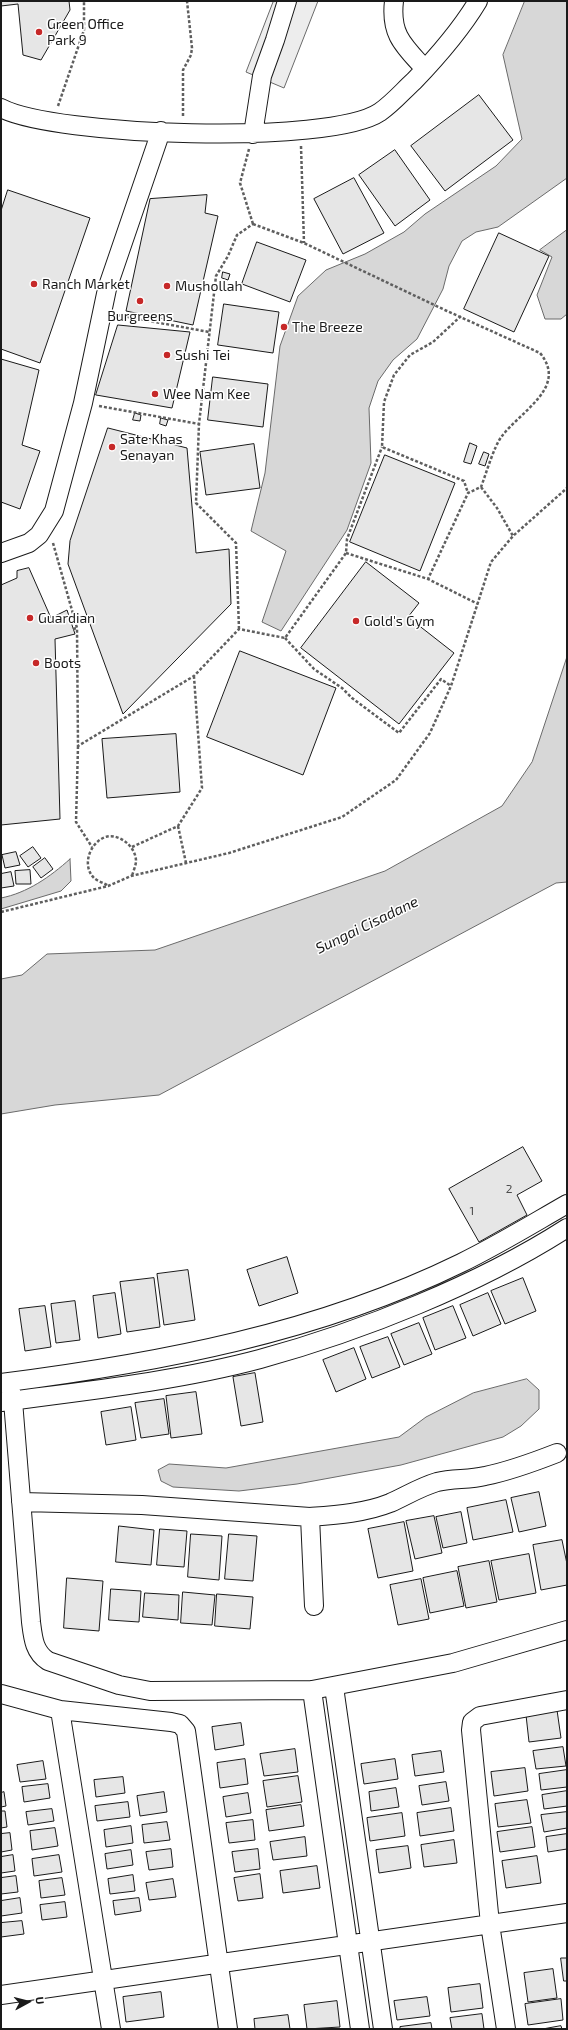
<!DOCTYPE html>
<html>
<head>
<meta charset="utf-8">
<style>
  body { margin:0 }
  #map { position:relative; width:568px; height:2030px; overflow:hidden; background:#fff; font-family:"Exo 2",sans-serif }
  canvas { display:block }
  .frame { position:absolute; inset:0; border:2px solid #1a1a1a; pointer-events:none }
  .north { position:absolute; left:8px; top:1982px; width:40px; height:40px; -webkit-text-stroke:3px #fff; paint-order:stroke; rotate:83deg; font-size:11px; font-weight:700; line-height:16px; text-align:center; color:#1a1a1a }
  .north::after { content:''; display:block; margin:auto; width:14px; height:18px; background:#1a1a1a; clip-path:polygon(50% 0,100% 100%,50% 72%,0 100%) }
</style>
</head>
<body>
<div id="map">
<canvas width="568" height="2030"></canvas>
<div class="frame"></div>
<div class="north">U</div>
</div>
<script>
const context = document.querySelector('canvas').getContext('2d');
context.lineJoin = 'round';
function fill(path, color) {
  context.fillStyle = color;
  context.fill(path, 'evenodd');
}
function strokePath(path, color, width, dash) {
  context.strokeStyle = color;
  context.lineWidth = width;
  context.lineCap = dash ? 'butt' : 'round';
  context.setLineDash(dash || []);
  context.stroke(path);
}
function drawText(font, color, halo, rows, align = 'center') {
  context.font = font + ' "Exo 2",sans-serif';
  context.lineWidth = 3;
  context.setLineDash([]);
  context.textBaseline = 'middle';
  context.strokeStyle = halo;
  context.fillStyle = color;
  for (const [text, x, y, turn = 0] of rows) {
    context.save();
    context.translate(x, y);
    context.rotate((+turn || 0) * Math.PI / 180);
    context.textAlign = isNaN(turn) ? turn : align;
    if (halo) context.strokeText(text, 0, 0);
    context.fillText(text, 0, 0);
    context.restore();
  }
}
const built = new Path2D(`
  M288,1H318L284,88L246,72L273,2Z`);
const water = new Path2D(`
  M525,1H567V178L498,227L476,232L462,241L449,266L443,289L417,339L393,360L378,381L369,408L371,463L347,530L281,631L262,622L286,551L251,531L265,473L280,346L298,296L326,270L365,254L404,232L425,214L496,166L522,139L503,55Z
  M567,230V314L561,319H545L537,295L552,257L540,250Z
  M567,657V882L556,883L159,1095L55,1105L1,1114V979L22,975L47,954L155,950L385,871L502,806L532,762Z
  M70,859L71,881L61,891L1,909V898C27,893 50,877 70,859Z
  M527,1379L539,1390V1409L521,1426L503,1437L401,1465L297,1484L239,1491L173,1487L161,1481L158,1470L169,1464L226,1468L399,1437L426,1417L473,1393Z`);
const building = new Path2D(`
  M1,1H69L70,10L41,60L23,55L18,4L1,6Z
  M479,95L513,140L445,191L411,146Z
  M395,150L430,200L395,226L359,175Z
  M354,178L384,233L343,254L314,199Z
  M8,190L90,218L40,363L1,349V211Z
  M207,195L205,213L218,216L193,325L126,311L150,199Z
  M499,233L549,256L514,332L464,309Z
  M257,242L306,260L290,302L242,284Z
  M223,272L230,274L228,280L222,278Z
  M224,304L279,312L273,353L218,345Z
  M118,325L190,332L172,408L96,395Z
  M1,359L39,370L22,445L40,451L20,509L1,502Z
  M213,377L268,384L263,427L208,420Z
  M135,413L141,415L140,421L133,420Z
  M161,418L168,420L166,426L160,424Z
  M108,428L187,448L196,553L229,549L231,604L123,714L68,564L70,541Z
  M470,443L477,446L471,464L464,462Z
  M254,444L260,488L206,495L200,452Z
  M484,452L489,454L485,466L479,464Z
  M385,455L455,483L420,571L350,542Z
  M366,562L419,603L408,617L454,653L399,724L301,648Z
  M29,568L51,618L67,610L75,634L55,639L60,819L1,825V585L17,578V571Z
  M240,651L336,688L303,775L207,737Z
  M176,734L180,792L107,798L102,739Z
  M33,847L41,858L28,867L20,856Z
  M16,852L20,865L5,868L2,855Z
  M45,858L53,869L41,878L33,867Z
  M30,870L31,884H16L15,871Z
  M11,872L14,886L1,888V874Z
  M523,1147L542,1181L517,1195L527,1215L479,1242L449,1189Z
  M287,1257L298,1293L259,1306L247,1270Z
  M188,1270L195,1320L164,1325L157,1274Z
  M154,1278L160,1327L127,1332L120,1282Z
  M523,1278L536,1311L505,1324L491,1291Z
  M115,1293L121,1334L98,1338L93,1296Z
  M488,1293L501,1324L473,1336L460,1305Z
  M75,1301L80,1340L56,1343L51,1304Z
  M45,1306L51,1347L25,1351L19,1309Z
  M453,1306L466,1338L435,1350L423,1318Z
  M419,1323L432,1354L404,1365L391,1334Z
  M388,1337L400,1367L372,1378L360,1347Z
  M354,1348L366,1379L336,1392L323,1360Z
  M255,1373L263,1422L241,1426L233,1377Z
  M196,1392L202,1434L171,1438L166,1396Z
  M164,1399L169,1434L141,1438L135,1403Z
  M131,1407L136,1440L106,1445L101,1412Z
  M539,1492L546,1526L519,1532L511,1498Z
  M506,1500L513,1532L473,1540L467,1508Z
  M461,1512L467,1543L443,1548L436,1517Z
  M434,1516L442,1553L415,1559L406,1521Z
  M404,1522L413,1571L378,1578L368,1529Z
  M119,1526L154,1530L151,1565L116,1562Z
  M160,1529L187,1531L184,1567L157,1565Z
  M191,1534L222,1536L219,1580L188,1577Z
  M229,1534L257,1536L253,1581L225,1579Z
  M562,1540L567,1564V1585L541,1590L533,1545Z
  M529,1554L536,1593L499,1600L491,1561Z
  M489,1561L497,1602L466,1608L458,1567Z
  M457,1571L464,1606L430,1613L423,1578Z
  M67,1578L103,1581L99,1631L64,1628Z
  M421,1579L429,1619L398,1625L390,1585Z
  M111,1589L141,1591L139,1622L109,1620Z
  M183,1592L215,1595L212,1625L181,1623Z
  M145,1593L179,1595L178,1620L143,1617Z
  M217,1594L253,1597L250,1629L215,1626Z
  M557,1710L561,1738L529,1742L526,1715Z
  M241,1723L244,1745L215,1750L212,1727Z
  M563,1747L566,1766L536,1769L533,1751Z
  M295,1749L298,1772L264,1776L260,1754Z
  M441,1751L444,1772L415,1776L412,1755Z
  M245,1759L248,1784L220,1788L217,1763Z
  M395,1759L398,1779L364,1784L361,1764Z
  M43,1761L46,1779L20,1782L17,1765Z
  M525,1768L528,1791L494,1796L491,1772Z
  M567,1770V1787L541,1790L539,1774Z
  M298,1776L302,1802L267,1807L263,1781Z
  M123,1777L125,1793L96,1797L94,1780Z
  M446,1782L449,1801L422,1805L419,1786Z
  M48,1784L50,1798L24,1802L22,1787Z
  M396,1788L399,1807L371,1811L369,1792Z
  M567,1791V1806L544,1809L542,1795Z
  M4,1792L6,1806L1,1807V1793Z
  M164,1792L167,1812L140,1816L137,1796Z
  M248,1793L251,1813L226,1817L223,1797Z
  M527,1800L531,1823L498,1827L495,1804Z
  M128,1802L130,1817L97,1821L95,1806Z
  M301,1805L304,1826L269,1831L266,1810Z
  M451,1808L454,1831L420,1836L417,1813Z
  M52,1809L54,1821L28,1825L26,1812Z
  M1,1811H5L7,1827L1,1828Z
  M567,1812V1828L544,1832L541,1815Z
  M402,1813L405,1836L370,1841L367,1818Z
  M253,1820L255,1840L229,1843L226,1823Z
  M167,1822L170,1840L144,1843L142,1825Z
  M131,1826L133,1843L106,1847L104,1830Z
  M532,1827L535,1847L500,1852L497,1832Z
  M55,1828L58,1846L32,1850L30,1831Z
  M10,1833L12,1850L1,1852V1834Z
  M567,1834V1849L548,1852L546,1837Z
  M305,1837L307,1856L273,1860L270,1842Z
  M454,1840L457,1863L424,1867L421,1845Z
  M408,1846L411,1868L379,1873L376,1850Z
  M171,1849L173,1867L149,1870L146,1852Z
  M258,1849L260,1869L235,1872L232,1852Z
  M131,1850L133,1865L107,1869L105,1854Z
  M13,1855L15,1871L1,1873V1857Z
  M59,1855L62,1872L34,1876L32,1859Z
  M537,1856L541,1883L506,1888L502,1861Z
  M317,1866L320,1888L283,1893L280,1871Z
  M260,1874L263,1898L238,1901L234,1878Z
  M133,1875L135,1891L110,1894L108,1879Z
  M16,1876L18,1892L1,1894V1878Z
  M62,1878L65,1895L41,1898L39,1881Z
  M173,1879L176,1897L149,1900L146,1883Z
  M20,1898L22,1913L1,1916V1901Z
  M139,1898L141,1911L115,1915L113,1901Z
  M65,1902L67,1917L42,1920L40,1905Z
  M22,1921L24,1934L1,1937V1923Z
  M561,1958H567V1981H564Z
  M553,1969L557,1998L528,2002L524,1973Z
  M480,1984L483,2008L451,2012L448,1988Z
  M161,1992L164,2017L126,2022L123,1997Z
  M427,1997L430,2016L397,2020L394,2001Z
  M561,1999L563,2020L528,2025L525,2004Z
  M337,2001L340,2027L307,2029L304,2005Z
  M482,2014L484,2029H452L450,2018Z
  M288,2015L290,2029H255L254,2019Z
  M431,2023L432,2029H400V2027Z
  M561,2026L562,2029H543Z`);
const path = new Path2D(`
  M58,106L84,30V1
  M183,116V70L191,55L192,48L187,1
  M301,146L304,243
  M249,149L240,183L253,224
  M253,224L304,243L447,311L540,353C568,387 522,410 502,436C494,446 486,474 481,487L468,493L428,579
  M117,315L209,332
  M461,316L433,342L410,355L394,375L384,402L382,447L464,481L468,493
  M99,406L199,424
  M481,487L497,508L513,536
  M53,543L77,628L78,746L194,676L239,629L285,638L346,553L347,539L382,447
  M346,553L428,579L478,604
  M73,629L77,628
  M239,629L236,543L196,503L199,424L216,276L228,256L237,235L253,224
  M285,638L314,669L342,688L352,698L399,733L441,679L451,686
  M78,746L76,822L92,847
  M178,826L186,863
  M132,847L178,826L202,788L194,677
  M107,885C104,883 97,881 94,878C82,866 89,845 103,838C117,831 136,846 136,861C136,865 133,872 132,876
  M1,912L108,886L131,876L229,853L342,817L396,780L430,733L451,686L491,562L513,536L567,488`);
const minor = new Path2D(`
  M394,1C390,35 404,46 425,69
  M1,108C54,136 330,146 380,112C393,103 403,91 414,81C438,56 460,31 478,1
  M253,134L262,76L275,40L287,1
  M1,553L29,543L39,535L54,511L83,403L107,289L161,131
  M9,1382L13,1401L31,1622C33,1638 34,1652 48,1661L119,1685L150,1691L312,1690L453,1663L567,1630
  M1,1383C158,1363 318,1333 461,1263C498,1245 532,1224 567,1204
  M1,1402C85,1391 178,1381 260,1359C362,1331 478,1285 567,1228
  M21,1502L142,1505L310,1517C336,1515 365,1513 390,1503C406,1496 420,1487 437,1482C453,1478 469,1480 485,1476C510,1471 534,1462 557,1453
  M310,1517L314,1606
  M334,1687L383,2029
  M312,1690L360,2029
  M1,1694L60,1710L171,1722L180,1724L186,1731L228,2029
  M60,1710L111,2029
  M1,1995L567,1913
  M506,2029L490,1924L471,1730L472,1722L480,1716L567,1700`);
const markers = [
  [39,32,4,"#c62828"],
  [34,284,4,"#c62828"],
  [167,286,4,"#c62828"],
  [140,301,4,"#c62828"],
  [284,327,4,"#c62828"],
  [167,355,4,"#c62828"],
  [155,394,4,"#c62828"],
  [112,447,4,"#c62828"],
  [30,618,4,"#c62828"],
  [356,621,4,"#c62828"],
  [36,663,4,"#c62828"]
];
const numberNames = [
  ["2",509,1189],
  ["1",472,1211]
];
const poiNames = [
  ["Green Office",47,24],
  ["Park 9",47,40],
  ["Ranch Market",42,284],
  ["Mushollah",175,286],
  ["Burgreens",140,316,"center"],
  ["The Breeze",292,327],
  ["Sushi Tei",175,355],
  ["Wee Nam Kee",163,394],
  ["Sate Khas",120,439],
  ["Senayan",120,455],
  ["Guardian",38,618],
  ["Gold's Gym",364,621],
  ["Boots",44,663]
];
const waterNames = [
  ["Sungai Cisadane",367,925,-26]
];
fill(built, '#ededed');
strokePath(built, '#6a6a6a', 1);
fill(water, '#d7d7d7');
strokePath(water, '#6a6a6a', 1);
fill(building, '#e6e6e6');
strokePath(building, '#1a1a1a', 1);
strokePath(minor, '#1a1a1a', 20);
strokePath(path, '#5f5f5f', 2.5, [3, 2]);
strokePath(minor, '#fff', 18);
for (const [x, y, r, color] of markers) {
  const dot = new Path2D();
  dot.arc(x, y, r, 0, 2 * Math.PI);
  context.fillStyle = color;
  context.fill(dot);
  strokePath(dot, '#fff', 1.5);
}
drawText('12px', '#4d4d4d', null, numberNames);
drawText('14px', '#1a1a1a', '#fff', poiNames, 'left');
drawText('italic 15px', '#1a1a1a', '#fff', waterNames);
</script>
</body>
</html>
